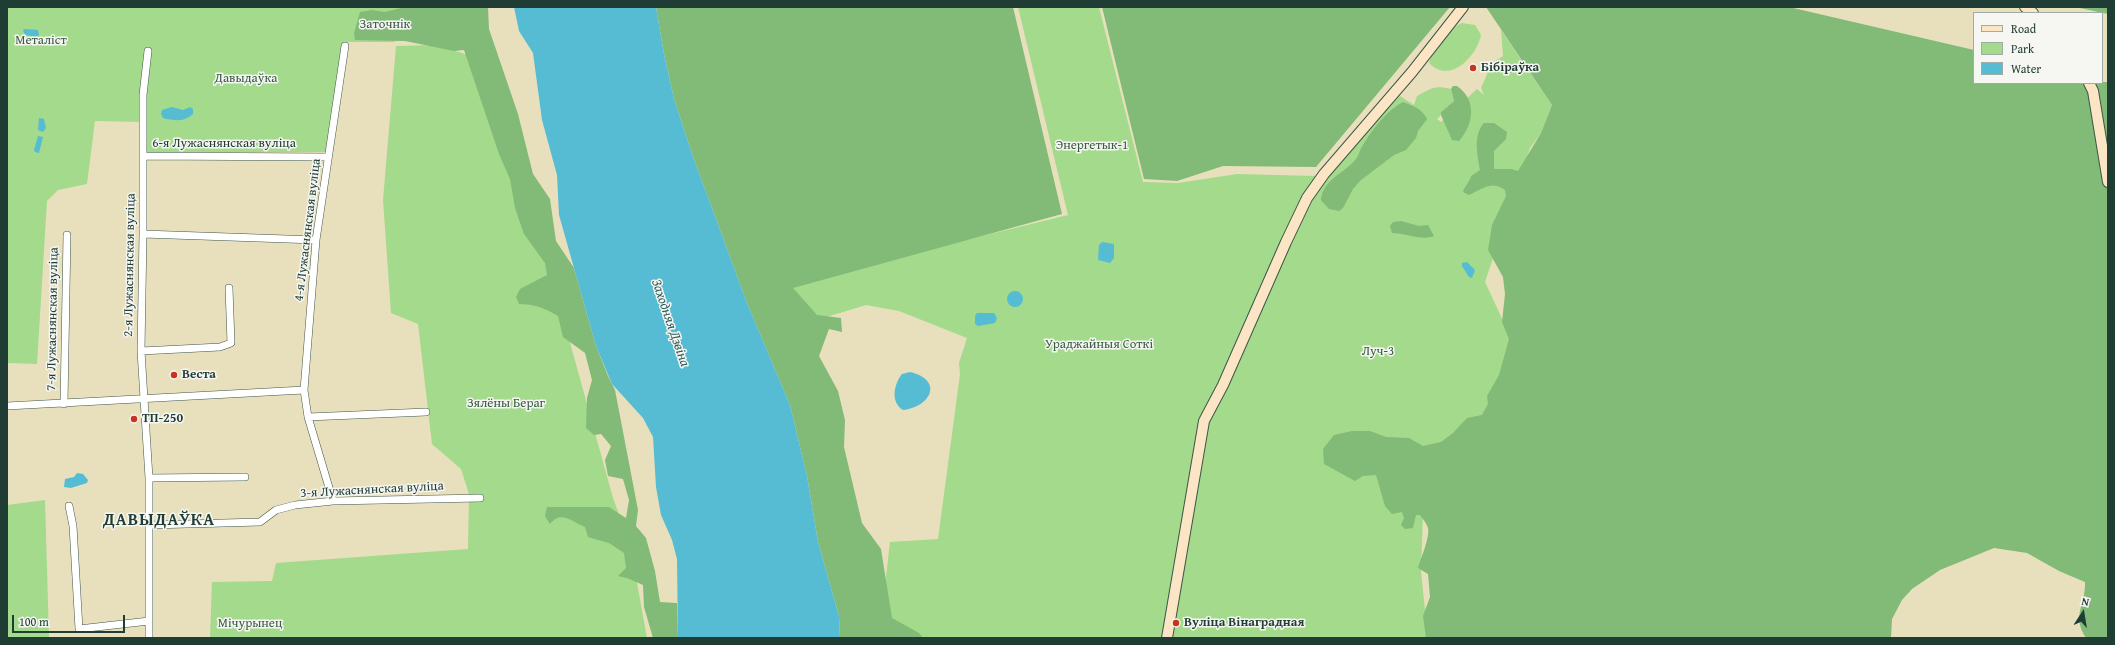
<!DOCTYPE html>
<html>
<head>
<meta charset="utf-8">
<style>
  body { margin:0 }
  #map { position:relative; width:2115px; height:645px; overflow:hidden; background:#e8e0bc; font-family:"Gentium Book Plus",serif }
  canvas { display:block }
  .frame { position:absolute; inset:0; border:8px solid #1f3d34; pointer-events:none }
  .legend { position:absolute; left:1973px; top:12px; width:130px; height:72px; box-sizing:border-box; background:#f6f6f2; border:1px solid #a0aca6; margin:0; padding:5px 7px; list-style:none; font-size:12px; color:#1f3d34 }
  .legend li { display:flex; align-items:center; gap:8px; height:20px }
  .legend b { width:20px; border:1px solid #a0aca6 }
  .north { position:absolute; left:2063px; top:593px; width:40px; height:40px; -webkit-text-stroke:3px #f6f6f2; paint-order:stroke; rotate:12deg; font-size:11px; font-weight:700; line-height:16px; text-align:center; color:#1f3d34 }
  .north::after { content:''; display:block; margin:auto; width:14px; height:18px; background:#1f3d34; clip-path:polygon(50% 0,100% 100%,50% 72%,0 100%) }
  .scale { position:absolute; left:12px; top:615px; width:113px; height:18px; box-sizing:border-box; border:2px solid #1f3d34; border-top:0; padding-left:5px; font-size:12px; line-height:14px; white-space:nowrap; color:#1f3d34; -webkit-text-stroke:3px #f6f6f2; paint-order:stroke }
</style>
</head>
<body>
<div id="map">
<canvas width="2115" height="645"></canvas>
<div class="frame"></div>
<ul class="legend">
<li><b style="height:5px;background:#fce5c4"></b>Road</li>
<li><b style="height:11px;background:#a3da8b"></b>Park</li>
<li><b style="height:11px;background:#56bcd4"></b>Water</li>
</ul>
<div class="north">N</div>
<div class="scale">100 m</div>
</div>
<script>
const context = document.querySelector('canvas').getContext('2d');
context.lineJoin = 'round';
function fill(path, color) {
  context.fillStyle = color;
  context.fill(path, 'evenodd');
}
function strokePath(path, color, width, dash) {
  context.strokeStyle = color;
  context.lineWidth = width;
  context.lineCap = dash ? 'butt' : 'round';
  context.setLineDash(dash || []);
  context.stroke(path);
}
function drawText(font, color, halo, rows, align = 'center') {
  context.font = font + ' "Gentium Book Plus",serif';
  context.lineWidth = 3;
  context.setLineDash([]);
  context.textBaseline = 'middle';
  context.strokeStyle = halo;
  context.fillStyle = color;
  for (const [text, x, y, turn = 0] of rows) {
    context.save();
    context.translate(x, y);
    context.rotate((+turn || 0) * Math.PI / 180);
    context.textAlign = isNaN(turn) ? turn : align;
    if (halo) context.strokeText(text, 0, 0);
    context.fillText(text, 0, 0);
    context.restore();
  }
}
const green = new Path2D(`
  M7,7H441L426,33L393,42H343L326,152H146L145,122L95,121L87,184L58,190L47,201L37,364L7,363Z
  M1018,7H1099L1143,182L1178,183L1237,174L1317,176L1400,96L1414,105L1417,96C1432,88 1434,85 1451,89L1454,101L1441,112V115L1437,119L1441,122L1477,89L1484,95L1481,88L1492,63L1503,56L1501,30L1552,105L1541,133L1530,148L1485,282L1511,338L1489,416L1424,483L1421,572L1428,638H879L890,542L938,539L960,374L959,363L967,338L899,311L866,305L820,319L782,285L1068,215Z
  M1462,23L1475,25L1481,35C1477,56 1450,85 1429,63C1433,48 1447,29 1462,23Z
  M436,45L468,55L545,252L613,498L630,544L647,638H210L212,582L272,581L276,563L468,549L469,494L461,469L432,444L418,324L391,313L383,200L396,46Z
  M45,500L49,638H7V505Z`);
const forest = new Path2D(`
  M405,7H488L489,29L518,114L533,174L550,199L556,241L574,268L596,346L608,376L615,390L638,510L636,526L646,538L655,571L660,602L677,603L678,638H653L644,607L643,585L627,578L618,576L626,568L624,553L609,543L588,537L585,527C571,521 561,510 550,524L545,516L547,507H609L626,518L629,500L623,479L608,476L605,460L611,446L601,434L594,435L586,428L587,398L592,380L585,353L563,337L558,316C545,308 534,304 519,304L516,297L520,289L547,275L545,263L524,234L515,208L510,179L499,154L464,50L454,51L405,41L355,40L354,33L360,12L372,10L385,12Z
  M656,7H1013L1062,214L793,288L817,315L841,318L842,332L829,329L819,356L838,391L845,420L844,447L862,523L881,549L892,618L919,633L923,638H840L839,616L818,542L807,476L790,405L747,303L692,154L674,99L664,54Z
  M1102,7H1450L1316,167L1223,166L1177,181L1144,179Z
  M1486,7H1789L1974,50V83L2108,82V638H2086C2071,615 2086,605 2085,582L2059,571L2027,553L1994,548L1940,570L1912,589L1902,600L1892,619L1891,638H1426L1423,616L1430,597L1428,574L1418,568C1421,558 1430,537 1428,528C1427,524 1423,519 1420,515H1416L1413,528L1405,529L1401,525L1404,518L1402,512L1392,514L1385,506L1376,475L1363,476L1355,481L1324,464L1323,449L1334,435L1352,431H1370L1386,437L1409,438L1423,446L1441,442L1453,433L1467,418L1482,415L1488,404L1487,396L1499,375L1509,339L1502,322L1505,294L1503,277L1488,250L1492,225L1506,196L1505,190C1492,180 1482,189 1469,195L1463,192C1465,185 1470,182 1471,176L1480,170C1477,154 1473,135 1484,123H1494L1507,132L1506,139L1494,151V169H1511L1518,171L1541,133L1552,105Z
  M2075,7H2108V14Z
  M1453,86H1457C1477,100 1474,124 1459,141L1452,140L1441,115V112L1454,101L1451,89Z
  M1403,102C1414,106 1422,109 1427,119L1418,131L1416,138L1406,150L1394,155L1361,180L1353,189L1343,208L1339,211L1329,209L1321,200C1323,179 1344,174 1356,159C1359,155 1360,149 1363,145C1372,130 1387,110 1403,102Z
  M1401,221L1419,226L1428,225L1434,236C1421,241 1406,233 1392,233L1390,226L1393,222Z`);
const water = new Path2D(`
  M514,7H656L664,54L674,99L692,154L747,303L790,405L807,476L818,542L839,616L840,638H678L677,559L672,540L661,515L656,487L653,437L643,418L612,384L596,346L559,215L557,175L542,120L533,53L519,31Z
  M25,29L38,30L39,35L37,37L25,35L23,30Z
  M172,107L183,110L190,107L193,109V114C184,122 175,121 163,118L161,114L162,110Z
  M39,118L44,119L46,128L43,132L38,130Z
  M38,136L43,137L39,153L35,152L34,150Z
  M1102,242L1114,244V258L1110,263L1098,260L1099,245Z
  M1467,262L1475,270L1472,278L1469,277L1462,266V263Z
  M1007 299a8 8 0 1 1 16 0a8 8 0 1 1-16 0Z
  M977,313H994L997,318L995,323L978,326L975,324V316Z
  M910,372C944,380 931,407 903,410C890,402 894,384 902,374Z
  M77,473L83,474L88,480L87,483L71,488L64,487L65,479L74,477Z`);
const street = new Path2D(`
  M148,51L143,95V234L141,351L149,478V638
  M143,156L328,157
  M143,234L316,240
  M141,351L220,347L231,343L229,288
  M64,404L67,235
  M7,406L304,390
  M308,417L426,412
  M149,478L245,477
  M333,501L308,417L304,390L316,240L345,46
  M69,506L73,526L79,629L149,621
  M150,525L260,522L276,510L295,505L333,501L480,498`);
const secondary = new Path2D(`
  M2025,7L2033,13
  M2089,83L2093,91L2108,182
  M1167,638L1204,421L1223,385L1286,242L1307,198L1324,174L1412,72L1463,7`);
const markers = [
  [1473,68,4,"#c8321e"],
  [174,375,4,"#c8321e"],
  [134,419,4,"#c8321e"],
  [1176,623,4,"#c8321e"]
];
const parkNames = [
  ["Заточнік",385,25],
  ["Металіст",41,41],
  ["Давыдаўка",246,79],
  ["Энергетык-1",1092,146],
  ["Ураджайныя Соткі",1099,345],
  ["Луч-3",1378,352],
  ["Зялёны Бераг",506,404],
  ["Мічурынец",250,624]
];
const poiNames = [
  ["Бібіраўка",1481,68],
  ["Веста",182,375],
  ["ТП-250",142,419],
  ["Вуліца Вінаградная",1184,623]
];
const streetNames = [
  ["6-я Лужаснянская вуліца",224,144],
  ["4-я Лужаснянская вуліца",308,230,-83],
  ["2-я Лужаснянская вуліца",130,265,-89],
  ["7-я Лужаснянская вуліца",53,319,-89],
  ["3-я Лужаснянская вуліца",372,490,-3]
];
const waterNames = [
  ["Заходняя Дзвіна",670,323,71]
];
const districtNames = [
  ["ДАВЫДАЎКА",159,521]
];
fill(green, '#a3da8b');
fill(forest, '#82ba77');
fill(water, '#56bcd4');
strokePath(street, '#3d5548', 8);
strokePath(secondary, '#3d5548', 12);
strokePath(street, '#fff', 7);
strokePath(secondary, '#fce5c4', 10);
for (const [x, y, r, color] of markers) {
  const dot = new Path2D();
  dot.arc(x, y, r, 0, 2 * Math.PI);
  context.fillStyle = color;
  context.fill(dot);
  strokePath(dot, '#f6f6f2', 1.5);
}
drawText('13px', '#395c45', '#f6f6f2', parkNames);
drawText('bold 13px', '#1f3d34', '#f6f6f2', poiNames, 'left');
drawText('13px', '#1f3d34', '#f6f6f2', streetNames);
drawText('italic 14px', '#2d5d5c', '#f6f6f2', waterNames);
context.letterSpacing = '1px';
drawText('bold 17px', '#1f3d34', '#f6f6f2', districtNames);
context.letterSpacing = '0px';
</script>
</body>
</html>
